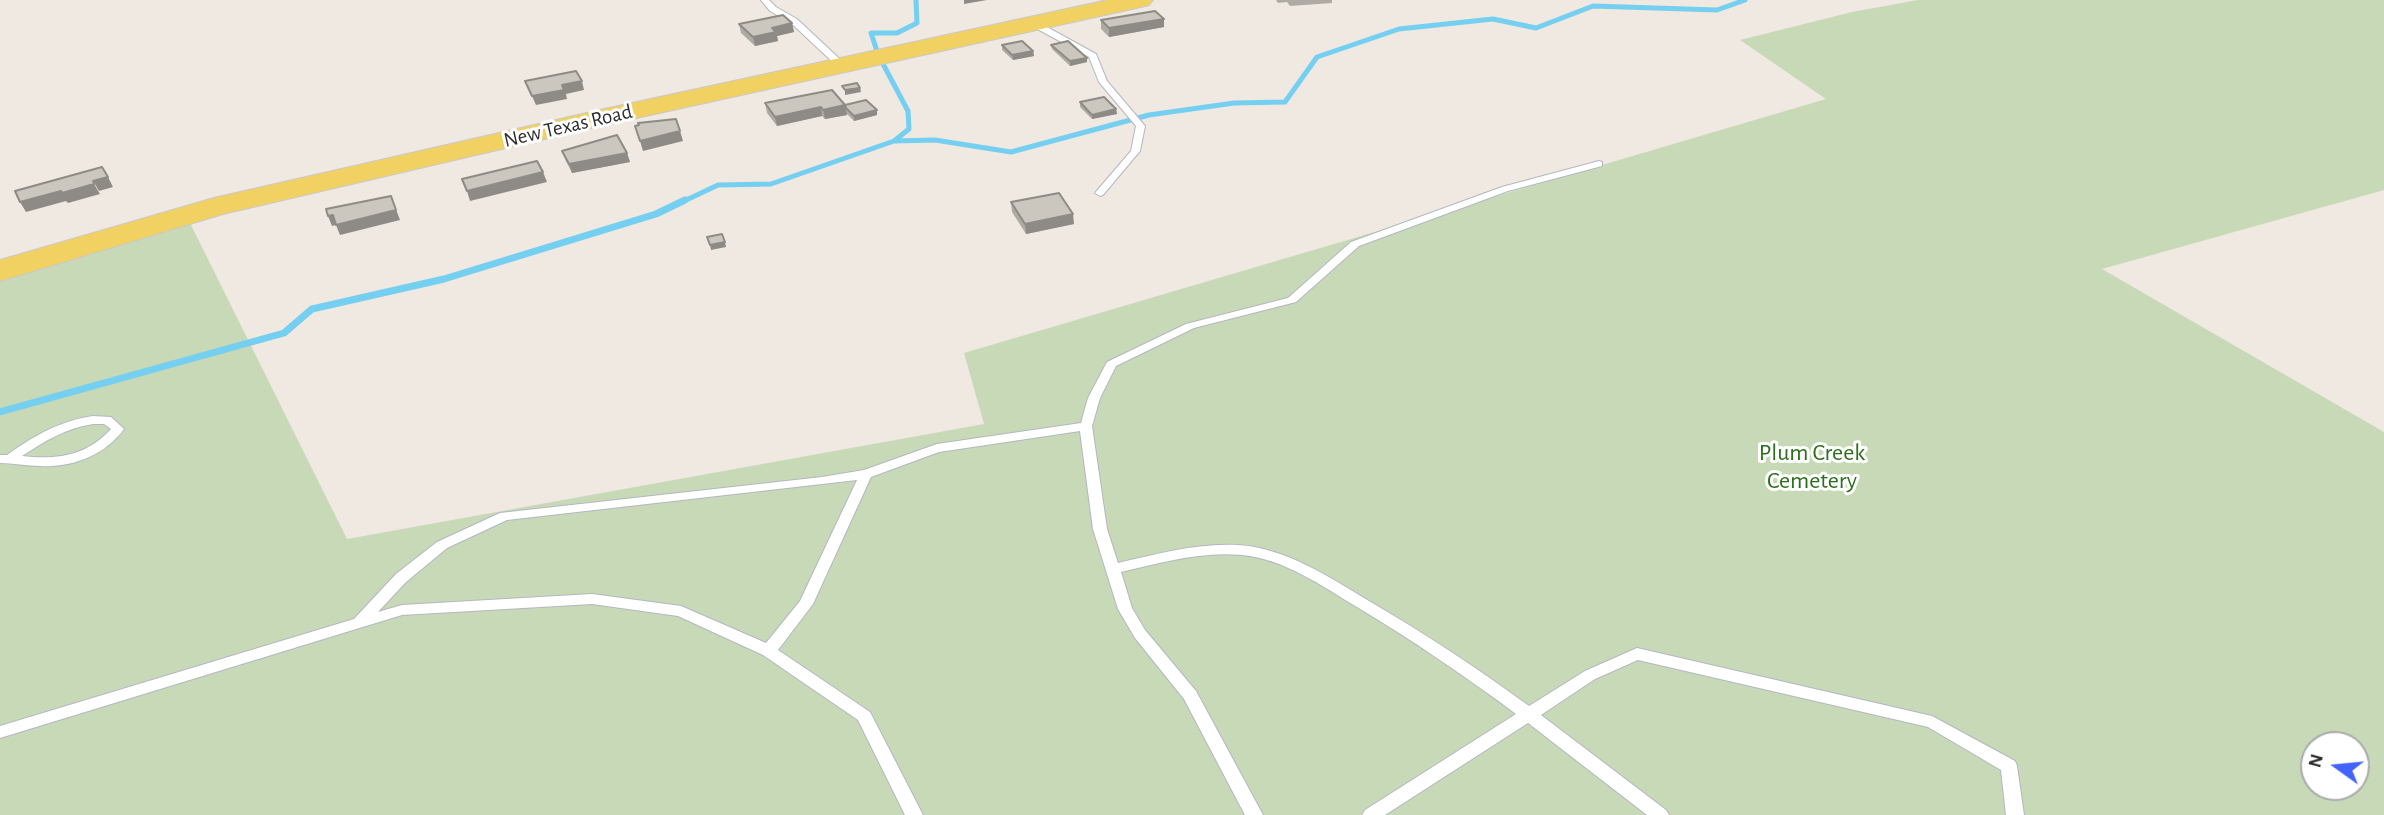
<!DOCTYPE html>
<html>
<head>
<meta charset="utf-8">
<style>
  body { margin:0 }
  #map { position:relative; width:2384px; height:815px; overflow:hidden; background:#efe9e1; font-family:"Alegreya Sans",sans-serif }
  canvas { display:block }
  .north { position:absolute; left:2300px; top:731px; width:70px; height:70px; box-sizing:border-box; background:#fff; border:2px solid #ababab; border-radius:50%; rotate:285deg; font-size:19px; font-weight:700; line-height:28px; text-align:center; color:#2e2e2e }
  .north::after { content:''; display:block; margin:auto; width:24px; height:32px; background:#4264fb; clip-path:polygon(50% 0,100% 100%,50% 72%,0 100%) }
</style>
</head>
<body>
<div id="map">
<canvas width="2384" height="815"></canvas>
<div class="north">N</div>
</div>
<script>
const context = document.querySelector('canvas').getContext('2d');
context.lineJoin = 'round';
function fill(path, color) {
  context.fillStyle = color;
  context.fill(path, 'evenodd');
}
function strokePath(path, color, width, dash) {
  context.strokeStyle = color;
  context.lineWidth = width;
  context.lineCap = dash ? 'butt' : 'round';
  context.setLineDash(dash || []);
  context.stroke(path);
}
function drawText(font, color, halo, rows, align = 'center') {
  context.font = font + ' "Alegreya Sans",sans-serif';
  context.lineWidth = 6;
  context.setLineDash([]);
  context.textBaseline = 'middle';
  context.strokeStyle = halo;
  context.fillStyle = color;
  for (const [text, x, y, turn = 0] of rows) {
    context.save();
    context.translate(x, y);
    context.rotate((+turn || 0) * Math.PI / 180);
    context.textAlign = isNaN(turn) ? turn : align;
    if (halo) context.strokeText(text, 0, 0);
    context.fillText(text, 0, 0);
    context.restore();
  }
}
const cemetery = new Path2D(`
  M1918,0H2384V190L2102,269L2384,432V815H0V281L190,223L347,539L984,424L964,353L1826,99L1740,40L1852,12ZM2314,745H2356V787H2314Z`);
const streamFar1 = new Path2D(`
  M877,51L871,33H897L917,23L916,0
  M894,141L935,140L1011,152L1149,115L1234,103L1285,102L1317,57L1399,29L1493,19L1536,28L1593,6L1717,10L1745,0
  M682,202L718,185L771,184L894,141L909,129L908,111L882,62`);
const stream = new Path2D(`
  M0,412L284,333L312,309L444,279L656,214L685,200`);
const lane = new Path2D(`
  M761,0H769L776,7L797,19L844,63V67H838L791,23L770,11Z
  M1030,21H1036L1096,54L1107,81L1145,126L1140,151L1103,195L1100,196L1095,193L1131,151L1136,126L1099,82L1089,57L1030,25Z
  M1599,161L1602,162V166L1508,191L1359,246L1296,302L1194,328L1116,366L1100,398L1092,426L1107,529L1118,563C1157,554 1197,543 1238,545C1286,548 1329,577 1369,601C1424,633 1477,668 1529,706L1585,671L1637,648L1932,716L2015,761L2017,766L2024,815H2006L2001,770L1928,727L1638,660L1595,679L1541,715L1666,810L1669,815H1647L1528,723L1385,815H1362L1365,810L1516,714C1465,676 1412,640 1357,607C1322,586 1284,559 1242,555C1201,551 1160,563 1121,572L1132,608L1145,630L1196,691L1263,815H1245L1184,699L1135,638L1118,609L1093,529L1080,431L939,452L871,477L813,604L778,650L870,712L923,815H905L858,720L763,655L678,616L592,604L402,615L0,738V726L354,619L396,574L437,542L500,513L822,477L864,470L937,444L1081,423L1088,398L1107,362L1186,324L1288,298L1351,242L1502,187ZM857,480L800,601L766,643L681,606L592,594L402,605L378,612L406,582L447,548L507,520Z
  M93,416L111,417L124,429C105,455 72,468 40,466C26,466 13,463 0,463V455H7C34,436 59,421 93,416ZM93,424H104L111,429C87,456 56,460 22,456C45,441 66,428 93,424Z`);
const primary = new Path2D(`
  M1108,0H1153L1149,5L1141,7L600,126L223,214L0,281V260L214,198L600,110Z`);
const wall = new Path2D(`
  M1276,0H1332V3L1290,6L1287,2L1278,3Z
  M1164,19V27L1109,37L1101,29V20Z
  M792,23L794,32L777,36L778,41L755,46L741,33L739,24Z
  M1002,45L1033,51L1034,56L1013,60L1002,50Z
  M1051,45L1087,62L1070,66L1052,49Z
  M1080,102L1116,109L1117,114L1092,119L1080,107Z
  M765,103L845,105L877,110V115L854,121L846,113L847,115L825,119L822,116L777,126L767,113Z
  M562,151L627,153L630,162L572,173L566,161Z
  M1011,202L1074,224L1026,234L1012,212Z`);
const shadedWall = new Path2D(`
  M964,0H987L964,4Z
  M1164,19V27L1109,37V28Z
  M792,23L794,32L777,36L778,41L755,46L753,37L772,28Z
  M1033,51L1034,56L1013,60L1012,55Z
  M1087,58V62L1070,66V61Z
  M582,81L584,90L566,94L567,99L536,105L532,96L562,85Z
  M860,88L861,92L845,95V90Z
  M845,105L847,115L825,119L823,110Z
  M821,107L822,116L777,126L775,117Z
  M1116,109L1117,114L1092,119V115Z
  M877,110V115L854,121V116Z
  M680,131L683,141L643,151L640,141Z
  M627,153L630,162L572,173L569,164Z
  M543,172L547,182L470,201L467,191Z
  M108,177L113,187L99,191L93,181Z
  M94,184L100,194L68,203L66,201L26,212L20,202L61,191Z
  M391,196L400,220L340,235L336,225L332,226L328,216Z
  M1073,214L1074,224L1026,234L1025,224Z
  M725,242L726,247L711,250L710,245Z`);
const building = new Path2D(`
  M1155,11L1164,19L1109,28L1101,20Z
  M783,15L792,23L772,28L776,32L753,37L739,24Z
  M1022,41L1033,51L1012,55L1002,45Z
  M1068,41L1087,58L1070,61L1051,45Z
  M576,71L582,81L562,85L564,90L532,96L525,81Z
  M857,83L860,88L845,90L842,86Z
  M832,90L845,105L823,110L821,107L775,117L765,103Z
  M1104,97L1116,109L1092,115L1080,102Z
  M866,100L877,110L854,116L846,108L845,105Z
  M676,119L680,131L640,141L635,126L639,125L638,123Z
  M617,135L627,153L569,164L562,151Z
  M537,161L543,172L467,191L462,179Z
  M102,167L108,177L93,181L94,184L62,193L61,191L20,202L15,191Z
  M1059,193L1073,214L1025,224L1011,202Z
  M391,196L396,210L336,225L333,215L328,216L326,209Z
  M722,234L725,242L710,245L707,237Z`);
const farStreetnames = [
  ["New Texas Road",568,126,-13]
];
const parkNames = [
  ["Plum Creek",1812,453],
  ["Cemetery",1812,481]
];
fill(cemetery, '#c8d9b8');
strokePath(streamFar1, '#75cff0', 5);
strokePath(stream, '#75cff0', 7);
strokePath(lane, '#b4b7c1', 2);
strokePath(primary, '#c9c9c9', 2);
fill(lane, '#fff');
fill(primary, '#f2d163');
fill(wall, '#afaba4');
fill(shadedWall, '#8e8b86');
fill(building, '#cbc7bf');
strokePath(building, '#8e8b86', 2);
drawText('21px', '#2e2e2e', '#fff', farStreetnames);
drawText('24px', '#2c6e1b', '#fff', parkNames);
</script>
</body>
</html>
